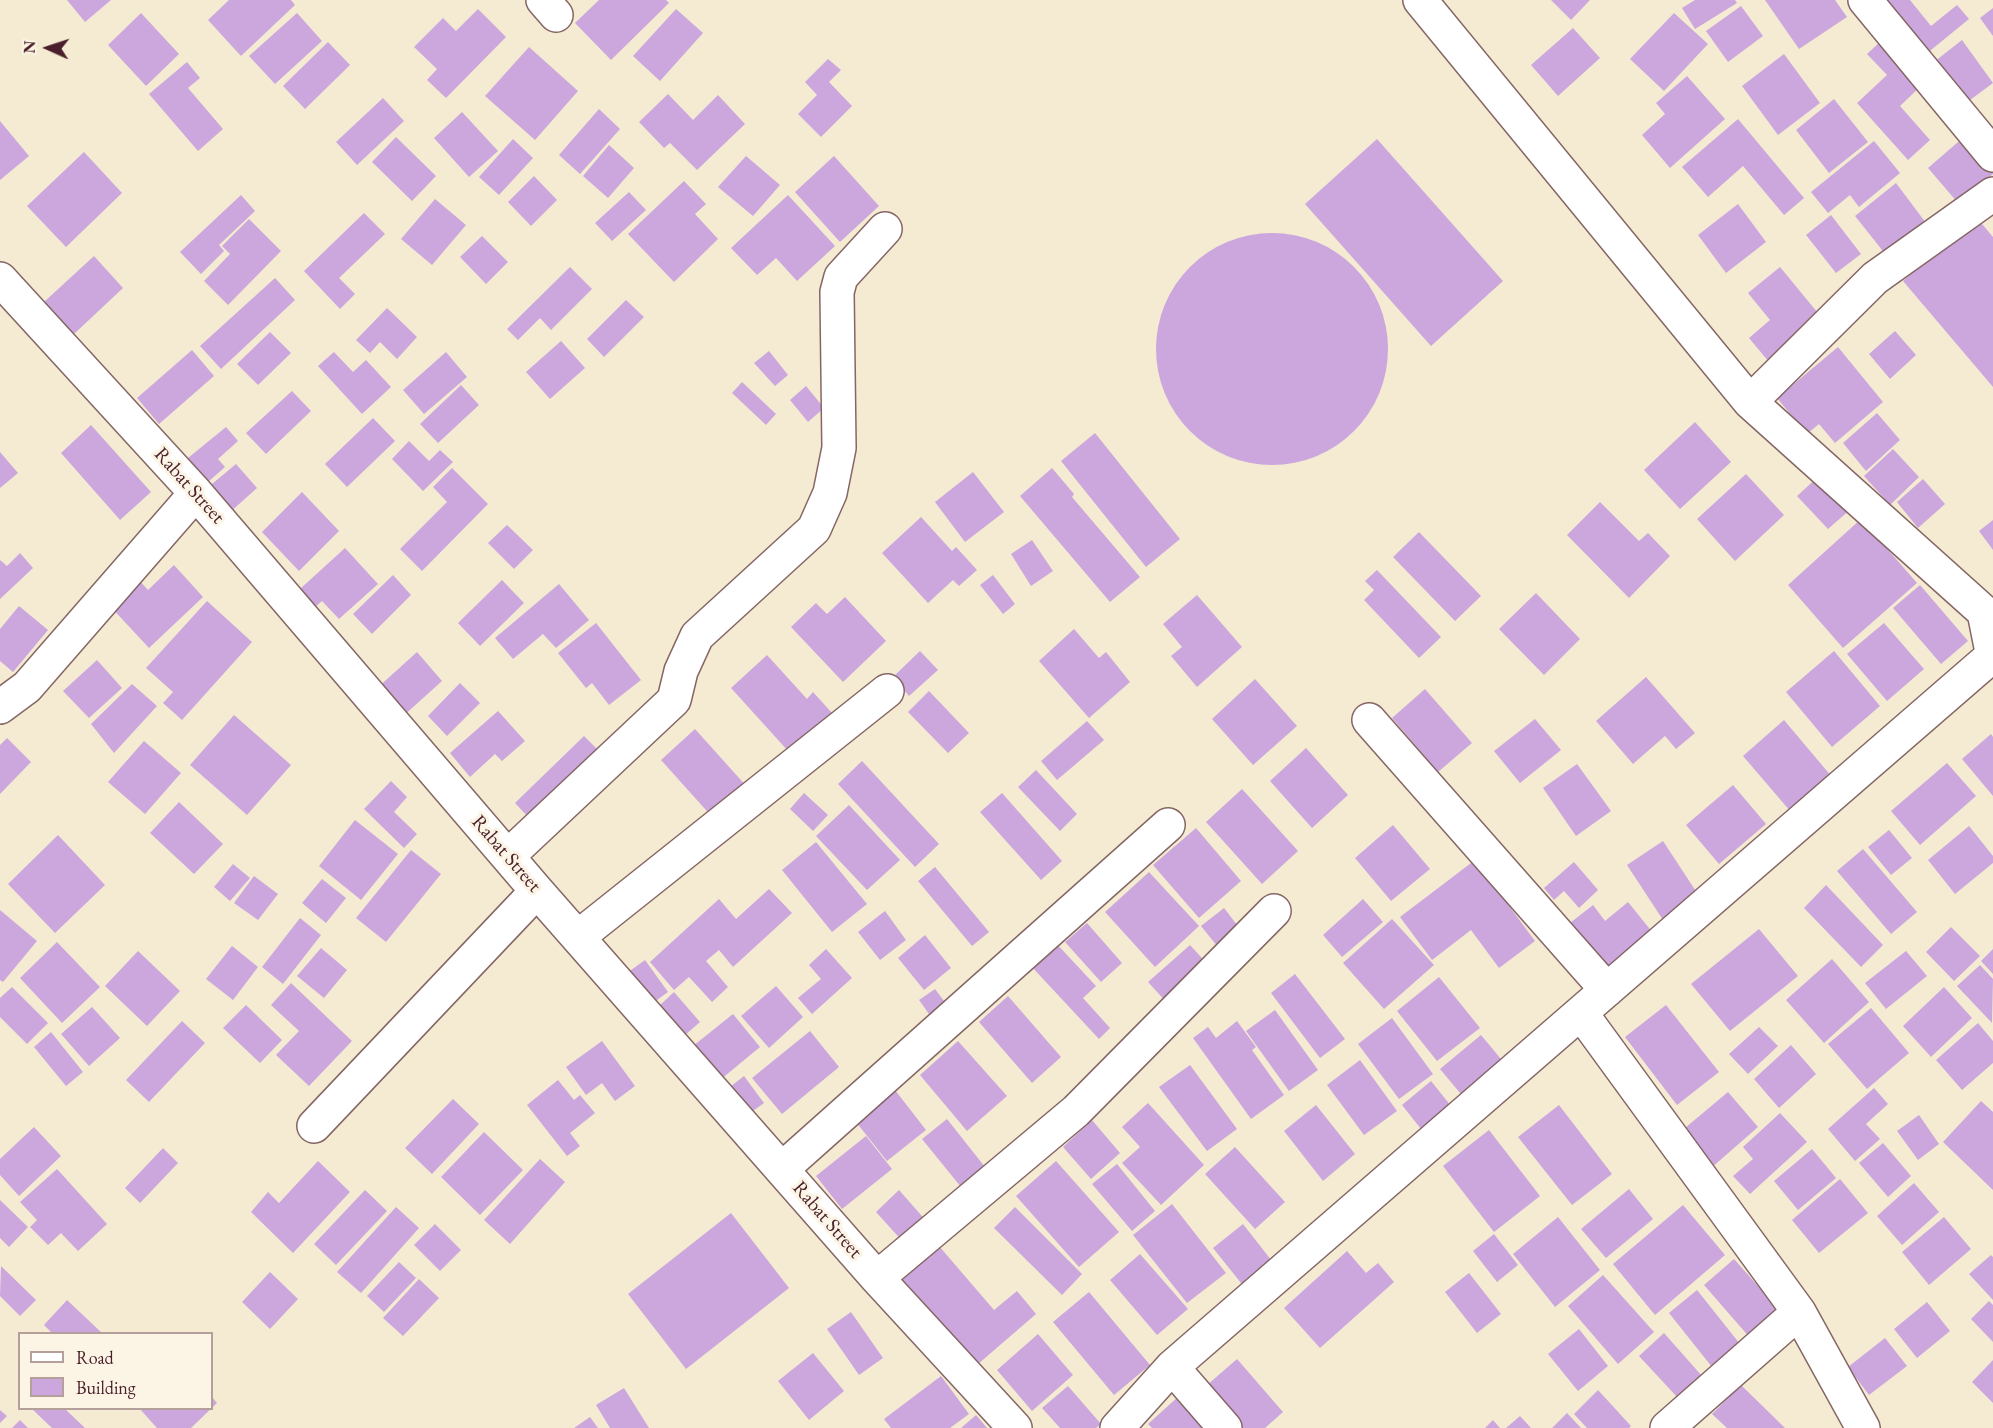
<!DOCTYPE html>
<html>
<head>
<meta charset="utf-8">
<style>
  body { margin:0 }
  #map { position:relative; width:1993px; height:1428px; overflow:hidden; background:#f4ebd2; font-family:"EB Garamond",serif }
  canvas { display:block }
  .legend { position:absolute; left:18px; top:1332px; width:195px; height:78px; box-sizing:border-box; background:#fcf5e5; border:2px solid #b59f9b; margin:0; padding:8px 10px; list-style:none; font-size:18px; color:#4a1f2b }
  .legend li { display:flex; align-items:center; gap:12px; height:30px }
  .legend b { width:30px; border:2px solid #b59f9b }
  .north { position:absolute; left:18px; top:18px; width:60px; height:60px; -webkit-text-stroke:4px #fcf5e5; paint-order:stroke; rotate:273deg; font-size:16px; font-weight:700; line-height:24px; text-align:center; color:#4a1f2b }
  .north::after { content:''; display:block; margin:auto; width:21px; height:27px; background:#4a1f2b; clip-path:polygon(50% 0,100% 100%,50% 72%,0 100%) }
</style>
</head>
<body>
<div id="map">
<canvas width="1993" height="1428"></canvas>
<ul class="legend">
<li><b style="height:8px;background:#fff"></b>Road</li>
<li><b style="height:16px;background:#cba7de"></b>Building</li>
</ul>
<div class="north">N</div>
</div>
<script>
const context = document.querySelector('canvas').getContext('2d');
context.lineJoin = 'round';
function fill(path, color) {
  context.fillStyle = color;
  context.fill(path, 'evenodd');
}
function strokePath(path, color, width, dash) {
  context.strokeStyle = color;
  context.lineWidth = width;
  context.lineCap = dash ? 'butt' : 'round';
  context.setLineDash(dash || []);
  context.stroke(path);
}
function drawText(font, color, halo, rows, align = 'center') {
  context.font = font + ' "EB Garamond",serif';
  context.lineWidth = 6;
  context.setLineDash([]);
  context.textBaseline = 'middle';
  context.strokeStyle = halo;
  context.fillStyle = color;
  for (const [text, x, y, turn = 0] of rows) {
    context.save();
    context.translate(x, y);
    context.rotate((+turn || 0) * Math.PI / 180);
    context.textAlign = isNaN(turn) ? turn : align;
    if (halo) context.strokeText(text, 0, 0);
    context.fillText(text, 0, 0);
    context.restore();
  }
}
const building = new Path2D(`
  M67,0H111L85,22Z
  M229,0H291L295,5L241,56L208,20Z
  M599,0H666L669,3L611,60L575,23Z
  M1551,0H1590L1571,20Z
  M1695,0H1735L1737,3L1695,29L1682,8Z
  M1765,0H1835L1847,17L1799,49Z
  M1875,0H1910L1931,26L1957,5L1969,19L1920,59Z
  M1741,6L1763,36L1728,62L1706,31Z
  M1993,8V36L1980,18Z
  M478,9L506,37L446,98L427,80L437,69L414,47L443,18L456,31Z
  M676,9L703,33L660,81L633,56Z
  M141,13L179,54L146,86L108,45Z
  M297,13L322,41L275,84L249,56Z
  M1674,13L1708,44L1664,91L1630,59Z
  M1573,28L1600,58L1558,96L1531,65Z
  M1882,40L1922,85L1900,106L1930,140L1908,160L1857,103L1887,75L1867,54Z
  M1962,40L1993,83L1962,106L1930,65Z
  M328,42L350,65L305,109L283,86Z
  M529,47L578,91L535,140L485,96Z
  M1784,54L1820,103L1778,135L1742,86Z
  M828,59L841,70L829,82L852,106L821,137L798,114L817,95L805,82Z
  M187,62L200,78L188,88L223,129L198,151L149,94Z
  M1687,76L1725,119L1670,168L1642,135L1665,114L1656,103Z
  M668,94L693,120L718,95L745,124L697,170L670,143L664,148L639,122Z
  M383,98L404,121L357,165L336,142Z
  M1834,99L1868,142L1829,173L1796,130Z
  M599,109L620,129L580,174L559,155Z
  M462,112L498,151L469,177L434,138Z
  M1738,119L1804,198L1784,215L1743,166L1708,197L1682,167Z
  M0,121L29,156L0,180Z
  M1965,136L1993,169V174L1958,203L1928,168Z
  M396,137L436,176L412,201L372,162Z
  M513,139L533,158L499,195L479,177Z
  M1377,139L1503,281L1431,346L1305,204Z
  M1874,141L1900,173L1859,207L1850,195L1828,213L1811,192Z
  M609,145L634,168L608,198L583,176Z
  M84,152L122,193L66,247L27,206Z
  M746,156L780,185L753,216L718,187Z
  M834,156L879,206L840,242L795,192Z
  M534,176L557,200L531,226L508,202Z
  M684,181L706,204L695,214L718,239L674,282L628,234Z
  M1896,183L1926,223L1886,255L1855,216Z
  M629,192L646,210L612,241L595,223Z
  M241,195L255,211L219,245L224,251L201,274L180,252Z
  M788,195L835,246L797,281L776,258L757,275L731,248Z
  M435,199L466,225L432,265L401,239Z
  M1738,204L1766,242L1726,273L1698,235Z
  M364,213L385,234L339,278L355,294L340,309L304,271Z
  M1831,215L1861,254L1836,273L1806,235Z
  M1977,218L1993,237V387L1903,281Z
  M249,219L281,251L228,305L204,281L230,254L222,246Z
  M1156 349a116 116 0 1 1 232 0a116 116 0 1 1-232 0Z
  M482,236L508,262L486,284L460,257Z
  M94,256L123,288L74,334L44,302Z
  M570,267L592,289L551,330L540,318L518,340L507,329Z
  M1780,267L1827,324L1774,368L1749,338L1770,320L1748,293Z
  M275,278L295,300L221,369L200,346Z
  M626,300L644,317L604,357L587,339Z
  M387,308L417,337L397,359L380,342L370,353L356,340Z
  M1895,331L1916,355L1890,379L1869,354Z
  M270,332L291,353L258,385L237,364Z
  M561,341L585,368L550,399L526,372Z
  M1838,347L1883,402L1835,443L1819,424L1807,434L1777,398Z
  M192,350L214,376L159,424L137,398Z
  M769,351L788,375L775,386L754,363Z
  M334,352L353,372L366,360L391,387L362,414L318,366Z
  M446,352L467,377L424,414L403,390Z
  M742,382L776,414L766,425L732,393Z
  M461,385L479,405L438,443L420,424Z
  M806,386L824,408L808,422L790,400Z
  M292,391L311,411L266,454L246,433Z
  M1877,413L1900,440L1866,471L1843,443Z
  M373,418L395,441L347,487L325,464Z
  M1695,422L1731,462L1680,509L1644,470Z
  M91,425L151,492L120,520L61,453Z
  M226,427L238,441L218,459L225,467L208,482L188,458Z
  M1095,433L1180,539L1146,567L1061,461Z
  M409,441L429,461L440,450L453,462L423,491L392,459Z
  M1893,449L1919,477L1890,505L1864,476Z
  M0,452L18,473L0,488Z
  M236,464L257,488L228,514L206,489Z
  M452,468L488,504L422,571L400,549L447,502L433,487Z
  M1052,468L1074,494L1072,497L1140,577L1110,602L1020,496Z
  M973,472L1004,512L965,542L935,502Z
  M1746,474L1784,515L1735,561L1697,519Z
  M1820,475L1852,508L1828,529L1797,496Z
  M1923,479L1945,504L1918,528L1897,502Z
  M302,492L339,531L299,571L262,532Z
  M1600,502L1639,541L1648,533L1670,556L1629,598L1567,535Z
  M921,517L952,551L956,547L977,570L959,586L953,580L928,603L882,553Z
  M1861,519L1917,583L1843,648L1788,585Z
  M1993,520V550L1979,531Z
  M507,525L533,550L514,569L488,543Z
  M1419,532L1481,596L1455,621L1393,557Z
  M1032,540L1053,571L1031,586L1011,554Z
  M345,548L378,584L339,619L322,601L305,616L289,599Z
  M20,553L33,568L0,599V560L7,566Z
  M174,565L203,597L149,648L109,605L138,579L148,590Z
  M1377,570L1441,637L1419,658L1364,600L1374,590L1365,581Z
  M393,575L411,595L372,634L353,614Z
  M993,575L1015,604L1003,614L980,585Z
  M502,580L524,603L480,646L458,623Z
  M559,584L589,620L556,648L543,634L513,659L495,638Z
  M1920,585L1968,641L1941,664L1893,608Z
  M1536,593L1580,639L1544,675L1499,629Z
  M1197,595L1242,647L1197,687L1171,656L1182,647L1163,624Z
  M845,597L886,641L843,682L791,627L816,603L827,614Z
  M207,601L252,642L182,720L163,703L173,692L146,668Z
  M19,606L48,630L13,672L0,661V629Z
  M596,623L641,680L609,705L592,683L586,688L558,653Z
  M1884,623L1924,669L1887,701L1847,654Z
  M1074,629L1099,658L1106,652L1130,682L1089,718L1039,661Z
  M920,651L938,670L909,696L893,677Z
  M1834,651L1880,706L1832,747L1786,692Z
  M417,652L442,681L401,718L375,690Z
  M767,655L807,699L813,692L832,713L789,752L731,688Z
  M97,660L122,688L89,718L63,691Z
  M1646,677L1695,733L1676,749L1665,736L1633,764L1596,721Z
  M1255,679L1297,726L1253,765L1212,719Z
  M460,683L480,703L447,736L428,716Z
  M132,684L157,706L114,753L91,724Z
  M1425,689L1472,743L1438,772L1392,718Z
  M929,691L969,733L948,753L908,712Z
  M498,711L525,741L502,761L495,754L470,777L450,753Z
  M234,715L291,765L247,815L190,765Z
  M1535,719L1561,750L1520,783L1494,751Z
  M1784,720L1832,777L1791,812L1743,756Z
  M1087,721L1104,740L1057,780L1041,761Z
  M695,729L748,788L714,819L661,760Z
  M1991,734L1993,737V796L1962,759Z
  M584,736L600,752L531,820L515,803Z
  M7,738L31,762L0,794V745Z
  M144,741L181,773L145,814L108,782Z
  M1306,748L1348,795L1312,828L1270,781Z
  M862,761L939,844L915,867L838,784Z
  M1947,763L1976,796L1920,845L1891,811Z
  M1577,764L1611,811L1576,836L1543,788Z
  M1036,770L1077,814L1060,831L1018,787Z
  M391,781L407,797L394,812L417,834L404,848L364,809Z
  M1733,785L1766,824L1719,864L1686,825Z
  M1242,789L1298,851L1262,884L1206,822Z
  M804,793L828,815L813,831L790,809Z
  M1002,793L1062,861L1041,880L980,812Z
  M179,802L223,844L194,874L150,833Z
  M849,805L900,860L867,890L816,836Z
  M355,820L398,854L361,900L319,866Z
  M1393,825L1430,869L1391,901L1355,858Z
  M1969,826L1993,856V863L1955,894L1928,860Z
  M1196,828L1241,881L1199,918L1153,865Z
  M1889,830L1912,858L1891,875L1868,847Z
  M58,835L105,885L55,933L8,884Z
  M1663,841L1701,899L1665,923L1627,865Z
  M816,842L867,904L832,932L782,870Z
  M1863,849L1917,912L1891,934L1837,871Z
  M411,850L441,874L386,942L356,918Z
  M1475,860L1535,941L1499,968L1471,930L1432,960L1400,917Z
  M1574,862L1598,890L1579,908L1564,891L1554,900L1544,888Z
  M233,864L250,878L230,901L214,887Z
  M935,867L989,932L972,946L918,881Z
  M1149,872L1199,926L1155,967L1105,912Z
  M254,876L278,894L258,920L234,903Z
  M322,879L346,898L326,923L302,903Z
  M1826,885L1883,945L1861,967L1804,908Z
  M769,889L792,913L733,967L719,950L706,961L728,987L712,1002L689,977L674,990L650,962L719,899L736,919Z
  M1363,899L1383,922L1342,957L1323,935Z
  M1628,902L1653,933L1607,970L1570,923L1593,905L1605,921Z
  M1224,908L1244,934L1222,952L1201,926Z
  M0,910L37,941L3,982L0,980Z
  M885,911L906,940L880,960L858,932Z
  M300,918L321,935L283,984L262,967Z
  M1392,919L1434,965L1384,1009L1343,963Z
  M1087,923L1122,963L1101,982L1065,942Z
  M1951,927L1980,956L1954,981L1926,952Z
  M1759,929L1798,976L1730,1031L1691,984Z
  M925,935L951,968L924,990L898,958Z
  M57,942L100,987L62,1023L20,978Z
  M1055,942L1096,986L1083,998L1110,1028L1099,1039L1031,966Z
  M1190,945L1211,968L1169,1005L1148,982Z
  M232,946L258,967L233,1000L206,979Z
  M321,948L347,970L324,998L297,976Z
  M826,949L852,978L812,1014L798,998L821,979L809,965Z
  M1993,949V974L1981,961Z
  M138,951L180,991L147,1026L105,986Z
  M1906,951L1927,976L1886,1009L1865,983Z
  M1832,959L1869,1002L1824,1043L1786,1000Z
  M645,960L668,992L650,1005L627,973Z
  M1980,965L1993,979L1992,1023L1957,986Z
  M1295,974L1345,1039L1320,1058L1271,993Z
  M1439,977L1480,1028L1437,1061L1397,1011Z
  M291,983L352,1041L309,1086L276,1055L299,1031L271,1005Z
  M776,986L803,1017L769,1048L741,1016Z
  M12,987L48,1023L27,1044L0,1017V998Z
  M1944,987L1972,1018L1931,1057L1903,1026Z
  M935,989L950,1009L934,1021L919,1000Z
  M674,992L700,1022L684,1036L658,1007Z
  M1008,996L1061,1057L1032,1083L979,1022Z
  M246,1005L282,1040L260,1063L223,1028Z
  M1666,1005L1719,1072L1677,1105L1625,1037Z
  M92,1007L120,1038L89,1066L61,1034Z
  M1871,1008L1909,1053L1867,1089L1828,1044Z
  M1275,1010L1318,1070L1289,1091L1246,1031Z
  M733,1014L760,1047L720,1080L693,1046Z
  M1392,1018L1433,1074L1399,1099L1358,1044Z
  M182,1021L205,1043L149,1102L126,1080Z
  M1237,1021L1256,1047L1252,1050L1284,1095L1251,1119L1193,1038L1208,1027L1216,1038Z
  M1978,1023L1993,1041V1063L1962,1090L1936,1060Z
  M1759,1027L1778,1046L1748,1074L1729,1054Z
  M810,1031L839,1067L782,1114L752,1078Z
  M51,1032L83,1072L66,1086L34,1047Z
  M1481,1035L1506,1065L1465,1099L1440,1069Z
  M602,1041L635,1086L615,1101L602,1083L586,1095L566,1067Z
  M958,1041L1007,1096L967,1131L920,1075Z
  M1791,1045L1816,1074L1779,1108L1754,1079Z
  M1360,1060L1397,1111L1364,1135L1327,1085Z
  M1190,1065L1237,1129L1207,1151L1159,1087Z
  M744,1076L764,1103L746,1116L726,1090Z
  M558,1080L574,1100L580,1095L595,1113L570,1133L580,1146L567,1156L527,1105Z
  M1431,1081L1455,1111L1425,1134L1402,1105Z
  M1874,1088L1888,1104L1866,1124L1880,1139L1855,1161L1828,1129Z
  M895,1090L926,1130L887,1161L856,1122Z
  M1728,1092L1758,1127L1710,1169L1679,1133Z
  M453,1099L479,1124L432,1174L405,1148Z
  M1981,1101L1993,1112V1190L1943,1142Z
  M1148,1103L1204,1165L1161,1205L1122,1163L1140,1147L1122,1127Z
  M1316,1105L1355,1154L1323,1181L1284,1131Z
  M1559,1105L1612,1174L1572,1205L1518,1137Z
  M1780,1113L1807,1142L1750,1194L1733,1176L1753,1159L1743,1147Z
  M1919,1115L1939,1144L1918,1160L1897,1131Z
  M947,1119L985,1167L961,1187L922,1139Z
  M1092,1120L1120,1153L1091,1179L1063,1147Z
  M34,1127L61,1156L19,1196L0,1175V1159Z
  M1489,1130L1540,1196L1494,1232L1443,1166Z
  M484,1132L523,1170L480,1215L441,1177Z
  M866,1136L892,1169L842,1209L816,1176Z
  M1883,1143L1911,1176L1888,1197L1859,1163Z
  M1235,1147L1285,1202L1255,1229L1205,1174Z
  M163,1148L178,1163L140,1203L125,1188Z
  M1812,1149L1836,1178L1798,1210L1774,1181Z
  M540,1159L565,1182L510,1244L484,1220Z
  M318,1161L350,1192L293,1253L251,1212L268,1192L279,1203Z
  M1056,1161L1119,1232L1079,1267L1016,1196Z
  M1117,1164L1155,1211L1132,1231L1092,1184Z
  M57,1169L107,1224L78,1251L61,1233L48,1245L30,1227L37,1220L20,1202Z
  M1840,1179L1868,1213L1819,1253L1792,1220Z
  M1914,1183L1939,1212L1902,1245L1877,1216Z
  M1629,1189L1653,1219L1606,1258L1581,1229Z
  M365,1190L387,1211L336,1265L314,1244Z
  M899,1190L928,1223L905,1244L876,1212Z
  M0,1200L28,1227L9,1247L0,1238Z
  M1172,1204L1226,1273L1187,1303L1133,1235Z
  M1683,1205L1725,1255L1655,1315L1613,1264Z
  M396,1207L419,1228L361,1293L337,1272Z
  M1015,1207L1082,1274L1062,1295L994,1228Z
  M731,1213L789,1288L686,1369L628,1294Z
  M1558,1217L1600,1270L1555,1307L1513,1254Z
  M1944,1217L1971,1249L1929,1285L1902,1252Z
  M435,1224L461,1250L440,1271L414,1245Z
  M1243,1224L1275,1265L1245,1288L1213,1248Z
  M1494,1234L1518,1265L1497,1282L1473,1251Z
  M939,1246L994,1310L1017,1291L1036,1314L970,1371L895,1284Z
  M1347,1251L1366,1273L1378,1263L1394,1282L1320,1348L1284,1308Z
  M1140,1254L1188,1309L1157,1335L1110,1280Z
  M1991,1255L1993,1257V1300L1969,1274Z
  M1734,1259L1781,1312L1751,1339L1704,1285Z
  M399,1262L416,1278L384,1312L367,1296Z
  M1,1266L36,1300L20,1316L0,1296Z
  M270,1272L298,1299L270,1329L242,1302Z
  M1469,1273L1501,1314L1477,1333L1445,1292Z
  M1603,1275L1654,1332L1618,1364L1568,1306Z
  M419,1279L439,1298L403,1336L383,1318Z
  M1697,1290L1740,1344L1712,1367L1669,1313Z
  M1089,1292L1150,1365L1114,1395L1053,1322Z
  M67,1300L103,1334H53L44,1325Z
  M1989,1301L1993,1305V1342L1971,1319Z
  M1927,1302L1950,1331L1917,1358L1894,1329Z
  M851,1312L883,1358L859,1375L827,1329Z
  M1579,1329L1608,1366L1578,1391L1548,1354Z
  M1664,1333L1702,1376L1678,1398L1639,1356Z
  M1038,1334L1073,1375L1032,1411L997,1370Z
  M1885,1338L1907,1366L1869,1395L1848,1367Z
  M813,1353L844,1391L809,1420L778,1381Z
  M1237,1359L1283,1412L1265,1428H1242L1206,1386Z
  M1993,1360V1403L1972,1382Z
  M941,1376L969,1414L950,1428H891L884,1419Z
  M1741,1385L1785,1428H1727L1712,1414Z
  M1068,1386L1101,1424L1096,1428H1060L1042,1408Z
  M624,1388L649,1428H610L596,1405Z
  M1598,1390L1631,1426L1629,1428H1587L1574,1414Z
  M1179,1396L1208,1428H1152L1148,1424Z
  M212,1397L217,1403L191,1428H157L139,1408H212Z
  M31,1408H64L85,1428H52Z
  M0,1410L7,1416L0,1423Z
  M1567,1413L1581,1428H1552Z
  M976,1415L987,1428H961Z
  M1520,1416L1531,1428H1506Z
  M590,1417L598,1428H574Z
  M20,1420L28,1428H12Z
  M1493,1420L1500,1428H1485Z`);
const street = new Path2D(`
  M543,0L556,15
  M1420,0L1750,402L1984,612L1993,657
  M1865,0L1993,155
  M0,279L196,493L537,891L877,1278L1015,1428
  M1750,402L1875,278L1993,194
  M0,707L27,687L196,493
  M1369,720L1607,990
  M508,856L674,700L681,671L697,636L814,529L830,493L839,448L837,292L841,277L885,229
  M578,937L887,691
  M1581,1013L1799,1312L1863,1428
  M314,1126L537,891
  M782,1169L1168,825
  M877,1278L1076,1111L1274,911
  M1172,1367L1225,1428
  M1117,1428L1172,1367L1992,656
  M1667,1428L1799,1312`);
const streetNames = [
  ["Rabat Street",189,486,48],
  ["Rabat Street",506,854,49],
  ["Rabat Street",827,1220,49]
];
fill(building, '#cba7de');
strokePath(street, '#866665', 36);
strokePath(street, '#fff', 33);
drawText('20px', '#4a1f2b', '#fcf5e5', streetNames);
</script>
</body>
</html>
